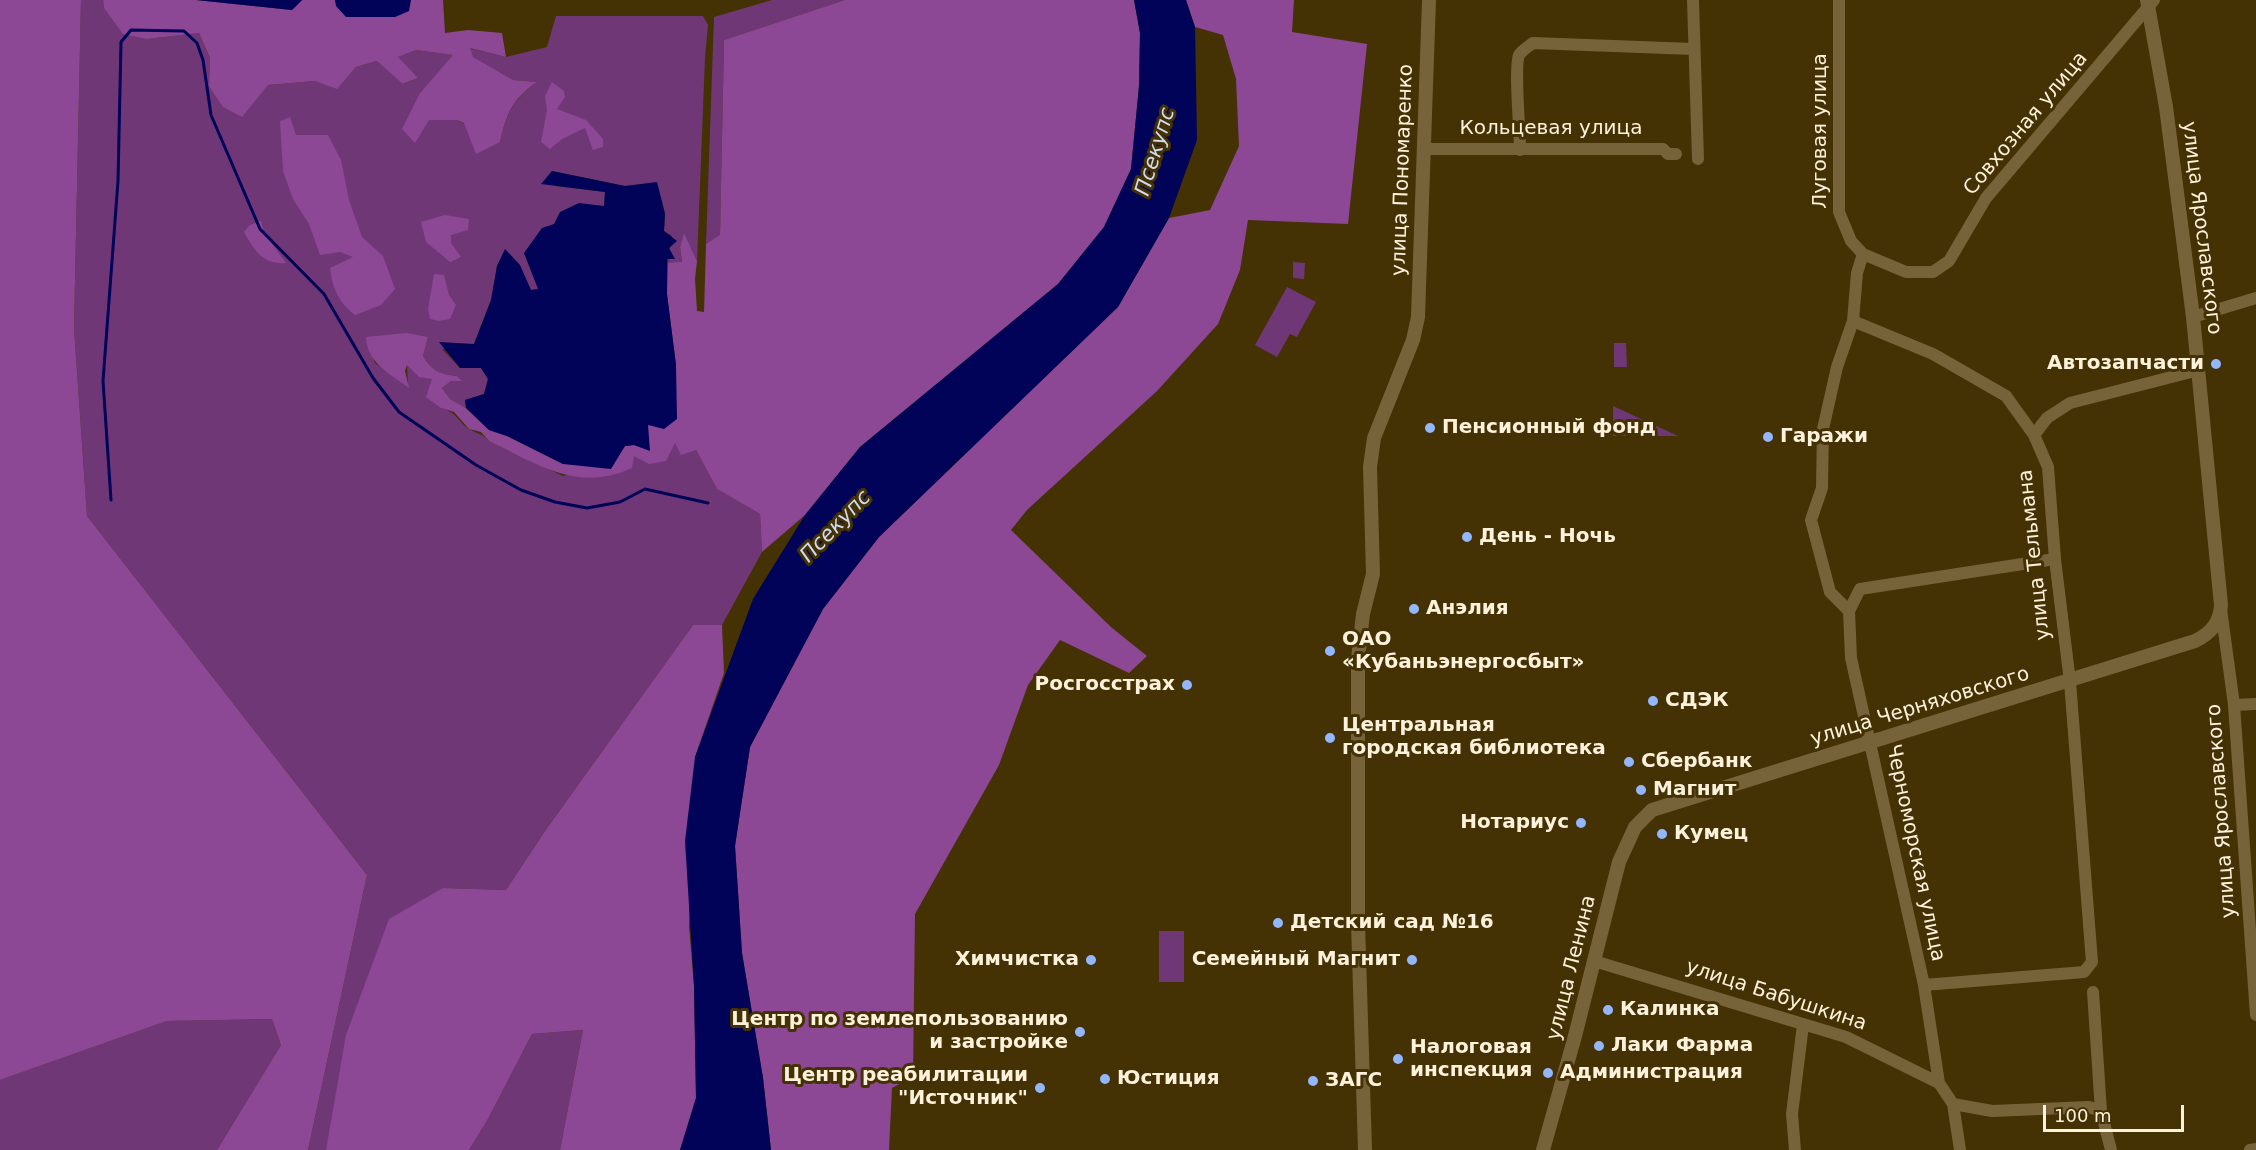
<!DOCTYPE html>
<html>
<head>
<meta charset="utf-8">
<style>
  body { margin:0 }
  #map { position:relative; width:2256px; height:1150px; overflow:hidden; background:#443104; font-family:"DejaVu Sans",sans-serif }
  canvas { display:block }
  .scale { position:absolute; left:2043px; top:1105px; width:141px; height:27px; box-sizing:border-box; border:3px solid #fef2dc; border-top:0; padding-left:8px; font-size:18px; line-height:21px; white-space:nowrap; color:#fef2dc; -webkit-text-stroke:4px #443104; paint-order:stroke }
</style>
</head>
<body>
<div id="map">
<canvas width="2256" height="1150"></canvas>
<div class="scale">100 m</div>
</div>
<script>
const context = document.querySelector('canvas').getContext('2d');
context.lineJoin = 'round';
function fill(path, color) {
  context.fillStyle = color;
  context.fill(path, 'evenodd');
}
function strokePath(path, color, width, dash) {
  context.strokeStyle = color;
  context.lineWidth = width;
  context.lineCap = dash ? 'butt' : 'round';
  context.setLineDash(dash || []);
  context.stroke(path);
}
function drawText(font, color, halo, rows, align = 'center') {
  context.font = font + ' "DejaVu Sans",sans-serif';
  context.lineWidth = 6;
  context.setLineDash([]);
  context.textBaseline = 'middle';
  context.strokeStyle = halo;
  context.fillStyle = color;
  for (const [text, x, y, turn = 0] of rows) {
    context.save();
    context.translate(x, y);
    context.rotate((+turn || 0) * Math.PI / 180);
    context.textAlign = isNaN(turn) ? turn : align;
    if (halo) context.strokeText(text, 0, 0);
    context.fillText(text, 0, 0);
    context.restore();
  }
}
const green = new Path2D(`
  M81,0H103L104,8L147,39L199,33L210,58L209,86L268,85L315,81L337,88L356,67L378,61L404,84L418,78L397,57L416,50L454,55L420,93L429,120H457L500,142C507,112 512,101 537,82L513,80L472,57L469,48L506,57L547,47L556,16H703L708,25L705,58L697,261L684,234L680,247L682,263H668L672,236L664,231L665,213L657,183L625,186L552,171L555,186L605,192L604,206L554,224L524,253L539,289L531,290L505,250L497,266L491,300L474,344L442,349L460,368H481L488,379L484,394L465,400L466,408L450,399L442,388L451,381H461L457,376C440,374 432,371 423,356L428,337H366L375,363L408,387L407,364L432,379L441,408C458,413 457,421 469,429C477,434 482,433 489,441L563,476L676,443L696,450L717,489L760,514L762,552L722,625H693L545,831L506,890L443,888L332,1127L326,1150H308L367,875L87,516L74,328Z
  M772,0H845L724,40L720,236L706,244L714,17Z
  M1293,262L1305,263L1304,279L1293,278Z
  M1287,287L1316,302L1297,337L1290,334L1277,357L1255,345Z
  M1614,343H1626L1627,367H1614Z
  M1613,406L1678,436H1613Z
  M1159,931H1184V982H1159Z
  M272,1019L281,1045L217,1150H0V1080L167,1021Z
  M583,1030L560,1150H469L488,1119L532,1034Z`);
const forest = new Path2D(`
  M0,0H81L74,328L87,516L367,875L308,1150H217L281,1045L272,1019L167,1021L0,1080Z
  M103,0H196L292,10L302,0H443L445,33L468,30L502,33L506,57L470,48L473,57L513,80L537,82C512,100 507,112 500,142L476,154L464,123L457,120H429L415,143L402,129L420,93L453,55L416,50L398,57L418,78L403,84L377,61L356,67L337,89L315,81L268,85L242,117L223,107L209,86L210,58L199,33L147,39L123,34L104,8Z
  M845,0H1134L1140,33L1139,86L1131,169L1104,227L1058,284L860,447L805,515L762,552L760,514L717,489L696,450L681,455L675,443L666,461L649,464L634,456L632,468C578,493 537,464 489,441L481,432L469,429L454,412L441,408L426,397L432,379L419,377L407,365L405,371L409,388C390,374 367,363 366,337L406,333L428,337L423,356C432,371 440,374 457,376L462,381H451L442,388L450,399L466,408L489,430L507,436L563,464L620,453L625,446L634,445L649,450L647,425L676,419V365L667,294L668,263L682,262L680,247L684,233L697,261L695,279L697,311L704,312L706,244L720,235L724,40Z
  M1186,0H1294L1292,32L1367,44L1348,224L1248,220L1240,270L1218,324L1157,391L1027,510L1011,530L1111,627L1147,656L1129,673L1060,640L1028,685L999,765L915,914L913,1077L892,1088L889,1150H771L763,1078L742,953L735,846L750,747L823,609L879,537L1118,307L1169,218L1210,210L1239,146L1236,79L1223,35L1195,27Z
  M552,82L564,91L565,97L557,109L586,120L603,139V147L593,150L585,128L562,139L550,149L541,142L547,110L545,96Z
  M290,117L296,135H328L341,160L349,200L362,237L383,256L395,289L381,305L355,315C339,303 332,288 330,268L353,257L340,252L320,255L309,224L293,199L283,171L280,121Z
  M445,215L469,219L468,230L451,235V243L461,257L450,262L426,242L421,222Z
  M261,221L264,233L286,263C263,265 254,250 244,232L250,225Z
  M434,274L444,275L449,295L456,305L450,319L439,321L430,319L428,309Z
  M693,625H722L724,673L695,757L689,926L694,986L696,1098L680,1150H560L583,1030L532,1034L488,1119L469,1150H326L346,1035L389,919L443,888L506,890L545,831Z`);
const water = new Path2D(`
  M196,0H302L292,10Z
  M335,0H411L409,11L395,17H346L336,6Z
  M1134,0H1186L1195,27L1197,140L1169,218L1118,307L879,537L823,609L750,747L735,846L742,953L763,1078L771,1150H680L696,1098L694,986L685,841L695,757L753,599L805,515L860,447L1058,284L1104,227L1131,169L1139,86L1140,33Z
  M552,171L625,186L657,182L665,214L664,231L677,241L669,248L675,259H667V294L676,365L677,419L664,429L648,425L650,451L634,445L625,446L611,469L563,464L507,436L489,430L466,408L465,400L484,394L488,379L481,368H460L439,342L474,344L491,300L497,266L505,249L520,265L531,290L538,289L524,253L542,228L554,224L560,212L579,203L604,206L605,192L541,184Z`);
const stream = new Path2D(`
  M111,500L103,381L118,181L121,42L131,30L184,31L197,43L203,60L211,115L260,229L324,294L373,378L399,412L476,465L521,490L555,502L587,508L620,502L645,489L708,503`);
const minor = new Path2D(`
  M1693,0L1698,159
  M1839,0V212L1851,241L1863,254L1906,272H1933L1949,261L1986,198L2154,0
  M1423,149H1663L1668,154H1676
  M1520,150C1520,131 1514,67 1519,55C1522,50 1528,47 1533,43L1693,49
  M1863,254L1857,273L1853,321L1837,367L1823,429L1822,488L1811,520L1830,592L1849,611L1851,658L1924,985L1939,1083L1953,1104L1960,1150
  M2193,317L2256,298
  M1853,321L1933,354L2006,396L2034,435L2048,467L2055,559L2070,682L2092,962L2084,972L1924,985
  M2034,435L2047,418L2070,403L2199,370
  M2221,609L2234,705L2256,1015
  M1849,611L1860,589L2055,559
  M2234,705L2256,704
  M1594,961L1846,1037L1939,1083
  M2093,992L2101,1111L2111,1150
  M1953,1104L1992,1111L2089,1107L2101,1111
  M1795,1150L1792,1114L1803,1025
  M2250,1150L2256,1149`);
const tertiary = new Path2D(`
  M1365,1150L1358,923V659L1363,614L1373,574L1370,467L1374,438L1413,340L1418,317L1429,0
  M1543,1150L1575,1036L1619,862L1635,827L1652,810L2195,641C2211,633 2220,623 2221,605L2193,317L2166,107L2147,0`);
const markers = [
  [2216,364,6,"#93b7fd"],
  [1430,428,6,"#93b7fd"],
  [1768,437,6,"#93b7fd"],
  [1467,537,6,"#93b7fd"],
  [1414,609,6,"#93b7fd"],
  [1330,651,6,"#93b7fd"],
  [1187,685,6,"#93b7fd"],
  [1653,701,6,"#93b7fd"],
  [1330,738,6,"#93b7fd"],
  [1629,762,6,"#93b7fd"],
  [1641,790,6,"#93b7fd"],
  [1581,823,6,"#93b7fd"],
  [1662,834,6,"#93b7fd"],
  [1278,923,6,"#93b7fd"],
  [1091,960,6,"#93b7fd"],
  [1412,960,6,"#93b7fd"],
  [1608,1010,6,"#93b7fd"],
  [1080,1032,6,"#93b7fd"],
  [1599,1046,6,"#93b7fd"],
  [1398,1059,6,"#93b7fd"],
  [1548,1073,6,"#93b7fd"],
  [1105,1079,6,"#93b7fd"],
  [1313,1081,6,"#93b7fd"],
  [1040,1088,6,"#93b7fd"]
];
const streetNames = [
  ["Совхозная улица",2026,124,-50],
  ["Кольцевая улица",1551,129],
  ["Луговая улица",1821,131,-90],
  ["улица Пономаренко",1403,170,-88],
  ["улица Ярославского",2201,228,83],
  ["улица Тельмана",2035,555,-96],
  ["улица Черняховского",1920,707,-17],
  ["улица Ярославского",2222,811,-94],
  ["Черноморская улица",1915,853,78],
  ["улица Ленина",1572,968,-76],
  ["улица Бабушкина",1776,996,18]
];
const poiNames = [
  ["Автозапчасти",2204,364,"right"],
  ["Пенсионный фонд",1442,428],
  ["Гаражи",1780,437],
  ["День - Ночь",1479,537],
  ["Анэлия",1426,609],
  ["ОАО",1342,640],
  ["«Кубаньэнергосбыт»",1342,663],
  ["Росгосстрах",1175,685,"right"],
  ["СДЭК",1665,701],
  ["Центральная",1342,726],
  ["городская библиотека",1342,749],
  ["Сбербанк",1641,762],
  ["Магнит",1653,790],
  ["Нотариус",1569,823,"right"],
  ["Кумец",1674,834],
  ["Детский сад №16",1290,923],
  ["Химчистка",1079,960,"right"],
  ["Семейный Магнит",1400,960,"right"],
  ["Калинка",1620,1010],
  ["Центр по землепользованию",1068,1020,"right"],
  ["и застройке",1068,1043,"right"],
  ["Лаки Фарма",1611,1046],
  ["Налоговая",1410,1048],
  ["инспекция",1410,1071],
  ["Администрация",1560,1073],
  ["Центр реабилитации",1028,1076,"right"],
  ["\"Источник\"",1028,1099,"right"],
  ["Юстиция",1117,1079],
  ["ЗАГС",1325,1081]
];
const waterNames = [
  ["Псекупс",1156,152,-73],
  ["Псекупс",836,527,-46]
];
fill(green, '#703777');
fill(forest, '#8c4795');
fill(water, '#000357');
strokePath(stream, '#000357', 3);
strokePath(minor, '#77633a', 12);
strokePath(tertiary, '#77633a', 14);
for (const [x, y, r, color] of markers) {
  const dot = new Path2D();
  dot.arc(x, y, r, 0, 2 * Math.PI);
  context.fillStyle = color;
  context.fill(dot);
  strokePath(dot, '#443104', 2);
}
drawText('20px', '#fef2dc', '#443104', streetNames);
drawText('bold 20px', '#fef2dc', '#443104', poiNames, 'left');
drawText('italic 21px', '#cedbf1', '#443104', waterNames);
</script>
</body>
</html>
